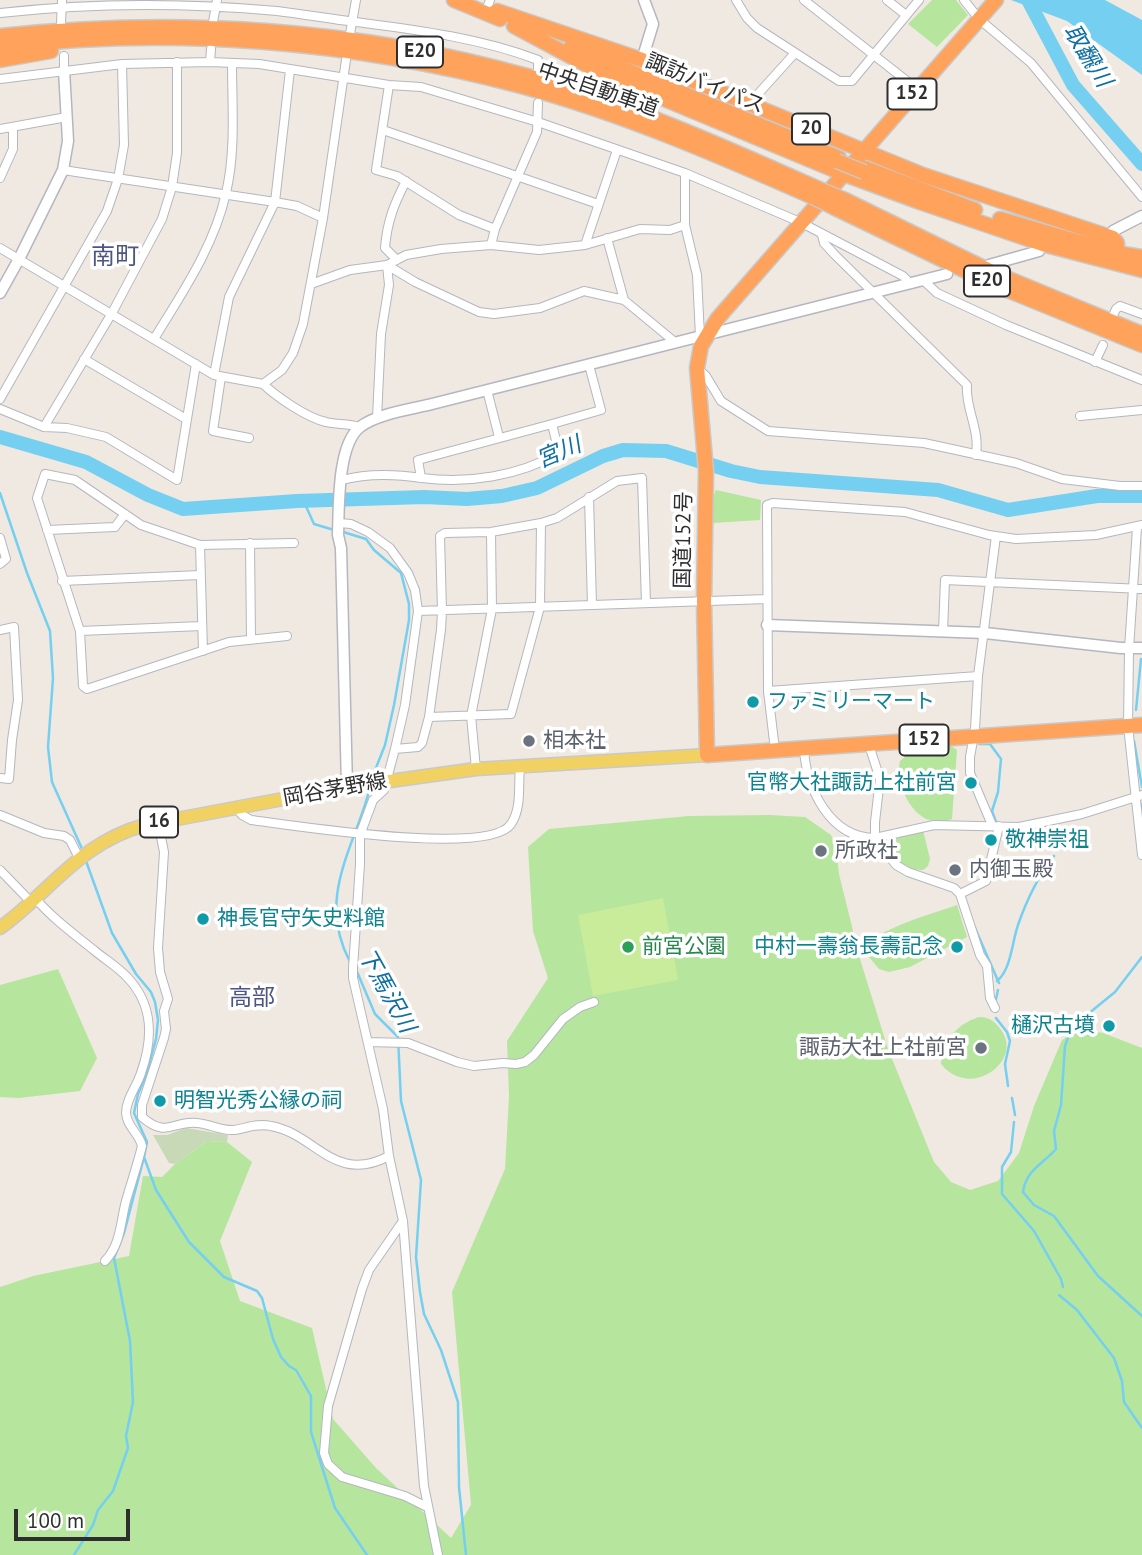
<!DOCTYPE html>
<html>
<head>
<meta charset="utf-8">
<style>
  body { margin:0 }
  #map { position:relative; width:1142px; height:1555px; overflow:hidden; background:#efe9e1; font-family:"PT Sans",sans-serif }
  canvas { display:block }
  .scale { position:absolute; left:14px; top:1509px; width:116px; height:32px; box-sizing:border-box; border:4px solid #2e2e2e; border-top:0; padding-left:9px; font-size:21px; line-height:24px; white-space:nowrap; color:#2e2e2e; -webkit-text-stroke:5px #fff; paint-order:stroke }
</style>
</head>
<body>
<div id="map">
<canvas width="1142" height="1555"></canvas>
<div class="scale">100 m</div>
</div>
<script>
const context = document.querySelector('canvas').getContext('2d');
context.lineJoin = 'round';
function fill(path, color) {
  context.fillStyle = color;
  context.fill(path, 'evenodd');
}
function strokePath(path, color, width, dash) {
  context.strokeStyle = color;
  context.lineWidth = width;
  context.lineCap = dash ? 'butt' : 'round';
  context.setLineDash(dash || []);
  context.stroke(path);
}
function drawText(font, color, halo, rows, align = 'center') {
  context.font = font + ' "PT Sans","Noto Sans JP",sans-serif';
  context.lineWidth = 7;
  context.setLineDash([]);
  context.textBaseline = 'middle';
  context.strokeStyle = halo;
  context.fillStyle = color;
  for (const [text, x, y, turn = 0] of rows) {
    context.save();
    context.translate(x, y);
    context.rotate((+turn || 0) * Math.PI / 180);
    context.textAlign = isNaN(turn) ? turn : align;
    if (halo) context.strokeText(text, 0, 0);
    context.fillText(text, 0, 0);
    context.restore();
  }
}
const green = new Path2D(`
  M932,0H956L968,15L937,47L908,24Z
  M716,490L761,500L760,520L713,523V497Z
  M951,746L957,750L952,819C924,831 904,803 899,777C898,772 899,766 900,761L914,749Z
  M770,815L805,817L831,835L836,847L839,874L860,959L888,1049L934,1162L951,1182L970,1190L998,1181L1019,1153L1034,1106L1062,1040L1079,1029L1103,1033L1142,1048V1555H0V1287L33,1276L129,1256L143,1176L162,1177L175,1164L207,1141L227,1142L252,1162L220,1241L240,1301L312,1328L333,1419L376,1468L451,1538L471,1505L452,1292L505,1169L509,1096L507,1041L548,978L533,931L528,847L549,829L689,816Z
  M923,830L930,859L928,866L923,870C901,870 891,856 881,839Z
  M957,905L967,937L910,967L889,972L879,969L864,951V946C886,926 929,915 957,905Z
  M58,969L97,1058L80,1091L19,1098L0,1097V985Z
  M979,1017C989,1017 995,1021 1001,1030C1024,1060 971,1101 941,1064C942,1041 957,1024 979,1017Z`);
const cemetery = new Path2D(`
  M186,1128L228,1135L227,1142L207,1141L175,1164L169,1163L153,1135H167Z`);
const pitch = new Path2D(`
  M663,898L678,980L593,996L578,915Z`);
const water = new Path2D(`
  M1011,0H1105L1142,20V75L1067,21Z`);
const stream = new Path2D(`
  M0,493L27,573L50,631L53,678L48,747L52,782L83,851
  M304,502L314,524L334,530
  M340,531L366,539L374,550L401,573L409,604V620L394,705L385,745L372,778
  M1136,710L1141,659
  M1134,741L1142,787
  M979,744H990L1001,759L998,792L992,811L996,822
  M1141,804L1142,813
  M975,928L999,983
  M1142,957L1115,992L1072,1027L1065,1046L1061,1105L1054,1131L1056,1149C1043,1164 1026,1170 1023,1192L1034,1205L1054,1216L1098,1276L1142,1316
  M350,962C316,897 354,849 370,788
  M355,967L375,1014L398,1037L401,1101L421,1180L416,1257L420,1292L424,1314L441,1350L458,1402L459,1487L466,1555
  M997,981C1011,970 1012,942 1018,925C1026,902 1039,875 1054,856
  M996,999L998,990
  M996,1018L1007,1032L1010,1041L1005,1064L1008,1086
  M1012,1098L1015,1115
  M1014,1122L1011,1152L1002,1167V1194L1034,1231L1061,1279L1063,1287
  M144,1157L156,1190L189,1242L224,1277L257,1291L262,1298L273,1339L281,1357L289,1366L296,1370L311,1396V1432L335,1508L367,1555
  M1059,1295L1077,1310L1114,1358L1122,1381L1124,1402L1142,1428
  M74,1555L93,1525L98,1510L113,1491L128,1448L126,1436L133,1402L130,1341L114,1258L124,1233L144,1157L147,1142L134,1113L138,1094L146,1076L156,1039L158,1020L155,1002L151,992L136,974L112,933L86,861`);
const river = new Path2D(`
  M1028,0L1073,85L1142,164
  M0,437L86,462L148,495L183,509L297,501L424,497L467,499L502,496L537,488L603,456L623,450L666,451L731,471L760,477L938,490L1008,510L1097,496H1142`);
const street = new Path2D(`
  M736,0L747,18L757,28L839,81H852L919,0
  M804,0L917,89
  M887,0L906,15
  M964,0L979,19L1031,63L1142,197
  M487,8L490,0
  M0,13C89,3 188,3 277,11C303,14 330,19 356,22C417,30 481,38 538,60V70
  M213,22L217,0
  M61,23L62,0
  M350,34L356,0
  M64,56V70
  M210,62L211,49
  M0,79L122,64L210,62L259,64L389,85L421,87L538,122L685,173L800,222L903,276L911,284
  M389,85L376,170L397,176L459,215L495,229
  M749,104L795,53
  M0,129L67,117
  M383,130L598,204
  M63,170L275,202L297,206L323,218
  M685,173V225L697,275L700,337
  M0,178L13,149V127
  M822,235L824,243L834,254L967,385C965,409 980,428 976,455
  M607,238L624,300
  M491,245L495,229L537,132L538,103
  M585,245L617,150
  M0,248L214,375L263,384L282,370L293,353L303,324L323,218L346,60
  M397,260L385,248C387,222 394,204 406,181
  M387,265L415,282L479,312L494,314L540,308L584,291L624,300L676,343
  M923,280L937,293L1006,325L1142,380
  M311,284L350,270L387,265L406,255L441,249L491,245L539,250L585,245L640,229L670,230L685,225
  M1112,318L1116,309L1120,306L1142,314
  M154,339C182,293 214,247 226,193C236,151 232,106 232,63
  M84,359L186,419
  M1095,362L1103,345
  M697,368L706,376L721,401L768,431L924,443L1016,463L1062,479L1120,486H1142
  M214,375L229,297L275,202L290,70
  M221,377L213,431L249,438
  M263,384C277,397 307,418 326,422C337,425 348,423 359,427
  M487,390L499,437
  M0,399L107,211L118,179L124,145L122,64
  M0,409L44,427L67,428L106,437L177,480L196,364
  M1080,416L1142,410
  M377,418L381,334L389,285L387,265
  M44,427L112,313L162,219L172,187L177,153V62
  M421,478L418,460L552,424
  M342,480C368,473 395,474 422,478C468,484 519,476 559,453L552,424L601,410L589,365
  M589,497L592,605
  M339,523L351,524L368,532L390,548L408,573L415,590L418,611L405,705L395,749L384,790L373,800L360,835V864L353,968V978L383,1109L389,1156L403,1221L424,1486L438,1555
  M1137,528L1129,649L1128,726L1142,855
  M47,530L115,527L125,514
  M0,538L6,559L0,564
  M250,543L251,639
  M200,545L203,651
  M62,581L200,575
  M418,611L767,599
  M0,630L14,627L18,700L12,740L9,779L0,778
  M80,631L202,626
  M943,632L945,580L1142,589
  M287,636L229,642L87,689L83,686L80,631L37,498L45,474L75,480L141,525L200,545L294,543
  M978,676L768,691L767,505L773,503L905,512L989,535L1016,539L1096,535L1142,525
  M768,691L775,750
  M429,717L511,714L540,607L541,523
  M869,745L880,779L875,822V838L896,865L908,872L954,888L960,894L980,955L987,966L990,998L995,1008
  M395,749L418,747L422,743L429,717L441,630L442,611L440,536L445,533L491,532L541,523L557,518L617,481L642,478L646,603
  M804,749C806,788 830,838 875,838L934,825L1019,827L1082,814L1142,795
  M476,769L471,716L492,609L491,532
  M236,808L242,815L251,820C291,825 490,857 511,824C522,808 518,786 520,767
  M0,815L44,833L64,836L70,840L79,858
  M158,822L164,852L158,948L160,972L168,999L164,1011L166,1029L164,1038L142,1105V1117C167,1139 173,1120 197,1123C210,1124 221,1131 234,1130C247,1128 258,1123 271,1126C316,1134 334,1185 389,1156
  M992,825L970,773V757L975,729L978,676L996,536
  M0,870L31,902
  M960,894L986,881L999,826
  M35,898C53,919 74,934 95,951C106,960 119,968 128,978C154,1006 153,1039 141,1073C137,1086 126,1099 126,1113C127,1127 139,1133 142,1146C138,1162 133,1178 128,1194C120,1217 123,1242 105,1261
  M368,1042L408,1043L457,1062L474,1066L503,1063L516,1064L525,1062L534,1055L563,1019L580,1007L594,1002
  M403,1221L369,1270L362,1289L328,1406L324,1453L328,1464L342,1477L405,1496L427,1507`);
const secondary = new Path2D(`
  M642,60L653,24L644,0
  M1113,231L1142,216
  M989,265L1039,251
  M0,293L19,259L63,170L68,141L64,70
  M767,625L985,633L1121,648H1142
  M347,787L341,548L338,535C339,508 337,445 360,427C376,414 412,409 432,404L947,274`);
const primary = new Path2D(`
  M0,928C52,890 79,843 145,825L347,787L476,769L707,755`);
const highway = new Path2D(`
  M454,0L500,19
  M996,0L718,318L701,346L697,368L706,471L704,601L707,755L1142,725
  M495,12L497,11L642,60L923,175L1113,238L1117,243V253
  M514,26L602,73L844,174L917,201L1046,245L1142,270
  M0,36C175,17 357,28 527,76C628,104 723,146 819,189
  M0,47C174,26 352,41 521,86C621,113 718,155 813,197
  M571,47L839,158
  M0,60L51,51
  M865,168L975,210
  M845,200L992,272L1142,334
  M835,208L995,285L1142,345
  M1000,219L1117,253L1142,257`);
const highwayBridge = new Path2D(`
  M837,161L864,172
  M819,189L845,200
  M813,197L835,208`);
const markers = [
  [753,702,7,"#0f9aa8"],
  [529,741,7,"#6b7280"],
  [971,783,7,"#0f9aa8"],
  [991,840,7,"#0f9aa8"],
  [821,851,7,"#6b7280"],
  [955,870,7,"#6b7280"],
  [203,919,7,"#0f9aa8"],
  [628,947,7,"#2e9e5b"],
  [957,947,7,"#0f9aa8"],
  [1109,1026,7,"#0f9aa8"],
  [981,1048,7,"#6b7280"],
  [160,1101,7,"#0f9aa8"]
];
const shields = [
  [420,52,46],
  [912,94,49],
  [811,129,38],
  [987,281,46],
  [924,740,49],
  [159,822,38]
];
const shieldNames = [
  ["E20",420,52],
  ["152",912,94],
  ["20",811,129],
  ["E20",987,281],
  ["152",924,740],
  ["16",159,822]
];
const streetNames = [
  ["諏訪バイパス",705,84,22],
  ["中央自動車道",598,90,19],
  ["国道152号",684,540,-89],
  ["岡谷茅野線",335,790,-10]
];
const cultureNames = [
  ["ファミリーマート",767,702],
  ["官幣大社諏訪上社前宮",957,783,"right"],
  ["敬神崇祖",1005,840],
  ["神長官守矢史料館",217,919],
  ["中村一壽翁長壽記念",943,947,"right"],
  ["樋沢古墳",1095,1026,"right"],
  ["明智光秀公縁の祠",174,1101]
];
const worshipNames = [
  ["相本社",543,741],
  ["所政社",835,851],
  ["内御玉殿",969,870],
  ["諏訪大社上社前宮",967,1048,"right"]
];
const leisureNames = [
  ["前宮公園",642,947]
];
const waterNames = [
  ["取飜川",1087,56,58],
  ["宮川",559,453,-23],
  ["下馬沢川",386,991,61]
];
const neighbourhoodNames = [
  ["高部",252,998]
];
const quarterNames = [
  ["南町",115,257]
];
fill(green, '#b6e59e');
fill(cemetery, '#c8d9b8');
fill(pitch, '#c9ec9a');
fill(water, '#75cff0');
strokePath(stream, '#75cff0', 2.5);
strokePath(river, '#75cff0', 14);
strokePath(street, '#b4b7c1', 10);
strokePath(secondary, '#b4b7c1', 13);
strokePath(primary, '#c9c9c9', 15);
strokePath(highway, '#c9c9c9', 17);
strokePath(street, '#fff', 8);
strokePath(secondary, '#fff', 10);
strokePath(primary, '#f2d163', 12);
strokePath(highway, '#ffa35c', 14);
strokePath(highwayBridge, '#c9c9c9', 17, []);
strokePath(highwayBridge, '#ffa35c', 14);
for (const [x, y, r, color] of markers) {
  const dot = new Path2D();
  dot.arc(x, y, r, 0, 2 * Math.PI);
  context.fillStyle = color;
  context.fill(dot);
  strokePath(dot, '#fff', 2.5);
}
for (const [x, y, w] of shields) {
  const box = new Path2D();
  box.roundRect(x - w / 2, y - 15.5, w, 31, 5);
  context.fillStyle = '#fff';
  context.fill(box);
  strokePath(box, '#2e2e2e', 2);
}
drawText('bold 19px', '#2e2e2e', null, shieldNames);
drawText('21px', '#2e2e2e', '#fff', streetNames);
drawText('21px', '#0d838f', '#fff', cultureNames, 'left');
drawText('21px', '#5b616d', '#fff', worshipNames, 'left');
drawText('21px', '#27864d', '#fff', leisureNames, 'left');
drawText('italic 23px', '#0d6fa3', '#fff', waterNames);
drawText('23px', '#4d5680', '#fff', neighbourhoodNames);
drawText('24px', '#4d5680', '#fff', quarterNames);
</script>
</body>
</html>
